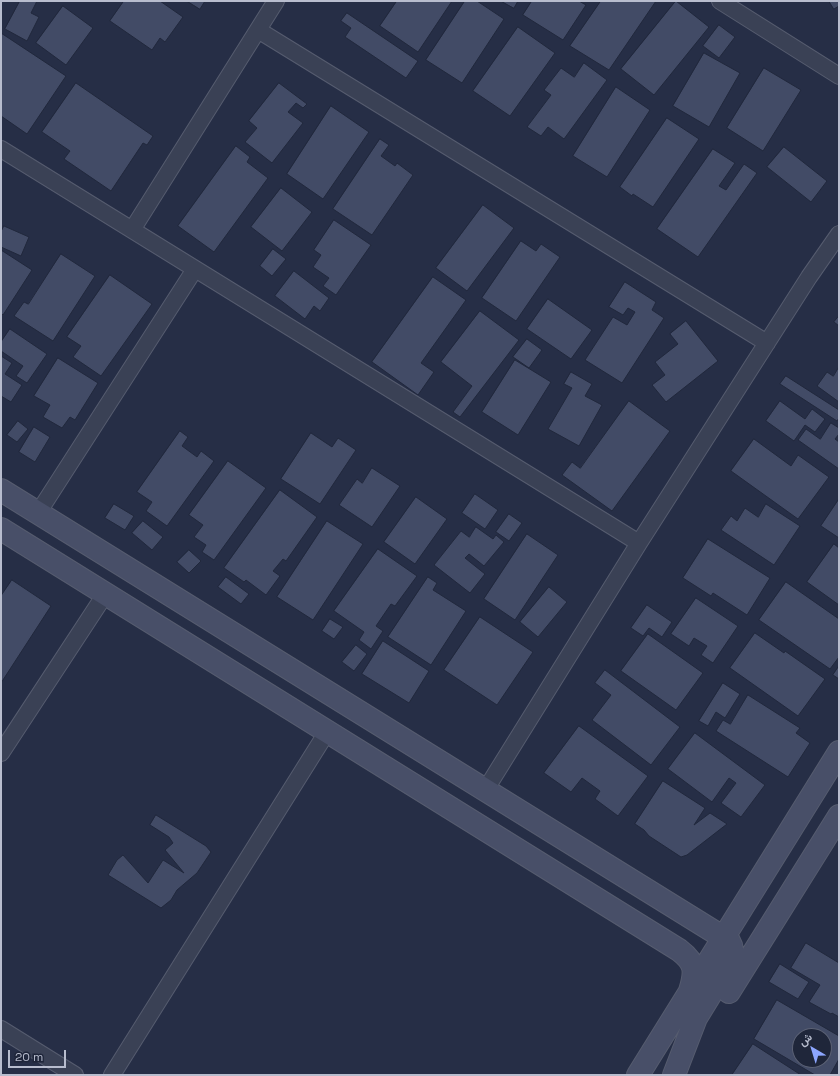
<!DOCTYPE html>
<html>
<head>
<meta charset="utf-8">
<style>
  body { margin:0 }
  #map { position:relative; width:840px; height:1076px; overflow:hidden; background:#262e46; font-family:"Space Grotesk",Vazirmatn,sans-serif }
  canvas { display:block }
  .frame { position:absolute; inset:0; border:2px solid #b8bdce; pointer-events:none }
  .north { position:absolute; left:792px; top:1028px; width:40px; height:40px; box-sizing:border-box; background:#1f263a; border:1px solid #5c6275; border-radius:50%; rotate:322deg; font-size:11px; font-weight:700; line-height:16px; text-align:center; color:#b8bdce }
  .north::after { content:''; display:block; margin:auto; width:14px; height:18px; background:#8da6ff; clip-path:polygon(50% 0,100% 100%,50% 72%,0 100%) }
  .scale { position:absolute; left:8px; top:1050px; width:58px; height:18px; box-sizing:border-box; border:2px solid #b8bdce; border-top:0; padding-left:5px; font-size:12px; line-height:14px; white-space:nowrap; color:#b8bdce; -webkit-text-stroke:3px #1f263a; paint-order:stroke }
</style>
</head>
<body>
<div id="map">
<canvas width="840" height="1076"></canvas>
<div class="frame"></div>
<div class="north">ش</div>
<div class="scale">20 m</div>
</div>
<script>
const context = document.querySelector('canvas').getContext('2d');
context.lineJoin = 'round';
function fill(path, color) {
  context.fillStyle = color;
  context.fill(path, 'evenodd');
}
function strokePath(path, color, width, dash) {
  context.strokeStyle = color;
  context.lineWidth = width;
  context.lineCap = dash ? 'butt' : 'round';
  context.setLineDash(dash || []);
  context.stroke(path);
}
const building = new Path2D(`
  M20,1H37L31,13L39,17L27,41L5,29Z
  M124,1H160L183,17L165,42L160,38L152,50L110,21Z
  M187,1H205L200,9Z
  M397,1H452L418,52L380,26Z
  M465,1H477L504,19L462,83L426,60Z
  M501,1H518L514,8Z
  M532,1H579L586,5L563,40L523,15Z
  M601,1H656L609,70L570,46Z
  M676,1L709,27L654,95L621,69Z
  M829,1H839V6L834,9Z
  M63,6L93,28L66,65L36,43Z
  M347,13L418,61L406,78L345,37L351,28L341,21Z
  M719,25L735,37L719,58L703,46Z
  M518,27L555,53L510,116L473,91Z
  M1,33L66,76L27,134L1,116Z
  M704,53L740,73L709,127L673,106Z
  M584,63L607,80L564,139L548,127L541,136L527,127L551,95L544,90L561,68L574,77Z
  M764,68L801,90L763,151L727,128Z
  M76,83L153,136L147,145L143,143L111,191L64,159L70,151L42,132Z
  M279,83L307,104L303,108L296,103L288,112L303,123L272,163L245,142L257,128L249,121Z
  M616,87L650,110L607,177L573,156Z
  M331,106L369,132L323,199L287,174Z
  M667,118L699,139L653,207L633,194L632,196L620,187Z
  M380,139L389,145L381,156L395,166L397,163L413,175L372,235L333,209Z
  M236,146L250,157L247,162L268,178L214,252L178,226Z
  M784,147L827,181L811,202L767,167Z
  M713,149L735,163L719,186L726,190L744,164L757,173L698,257L657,229Z
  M281,188L312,212L282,251L251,227Z
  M483,205L514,228L467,291L436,268Z
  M334,220L371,245L336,295L323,286L329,278L313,267L321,255L314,250Z
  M4,226L29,237L21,256L1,247V232Z
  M521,241L536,251L541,244L560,257L516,321L482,298Z
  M273,249L286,259L272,276L260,266Z
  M1,250L32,270L3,315L1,313Z
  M61,254L95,276L53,341L14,316L24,302L28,304Z
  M294,271L329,298L320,311L314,306L305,319L275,296Z
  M110,275L152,304L101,376L73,357L81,346L67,337Z
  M433,277L466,300L421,363L434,372L418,395L372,362Z
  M625,282L656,302L652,310L664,318L622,383L585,360L613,317L627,325L635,312L628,308L623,315L609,307Z
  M548,299L592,330L571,359L527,329Z
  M480,311L519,340L460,417L453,412L472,386L441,362Z
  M839,316V326L834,322Z
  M686,321L718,361L666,402L652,385L665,375L655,362L678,344L670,334Z
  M10,329L47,354L27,383L16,376L23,366L1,351V342Z
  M527,339L542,350L529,368L513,357Z
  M1,356L12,363L5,374L22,385L11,402L1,396Z
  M58,358L98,383L75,420L70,417L62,428L43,417L50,405L34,396Z
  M515,360L551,382L518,435L482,412Z
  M839,367V402L817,386L827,372L833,376Z
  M571,372L592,384L585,396L602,405L579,446L548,429L572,388L564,384Z
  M786,376L839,410V418L837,421L780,384Z
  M629,401L670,431L612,511L562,475L572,462L580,468Z
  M780,401L805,419L812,409L825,419L815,432L805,425L794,441L766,421Z
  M18,421L28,429L17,442L7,435Z
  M831,423L839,428V434L835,439L839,442V469L798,440L806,429L820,439Z
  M34,427L50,437L35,462L19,452Z
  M180,431L188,437L182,446L197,457L201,451L214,461L167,526L146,511L152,502L137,492Z
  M311,433L332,447L338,438L356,450L320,504L281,479Z
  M754,439L791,466L798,455L829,477L798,519L731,471Z
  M228,461L266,488L214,560L202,552L206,545L194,537L203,525L189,515Z
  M372,468L400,486L372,527L339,505L357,479L362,483Z
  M280,490L317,517L286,561L283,559L273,571L280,576L266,595L246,580L244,582L224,568Z
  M475,494L498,510L485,529L462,513Z
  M416,497L447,519L415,564L384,542Z
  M839,499V538L821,526Z
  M114,504L134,516L125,530L105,518Z
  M766,504L800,526L774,565L721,530L731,516L737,521L745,508L758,517Z
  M509,514L522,523L509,541L496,532Z
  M143,521L163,537L152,550L132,533Z
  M327,521L363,544L313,620L277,597Z
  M476,527L493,539L496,535L504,542L484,566L469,554L465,558L485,574L470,593L434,565L461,531L469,537Z
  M527,534L558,555L515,620L484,599Z
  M708,539L770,578L747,615L713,593L711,596L683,578Z
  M834,544L839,548V605L807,582Z
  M378,549L417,576L395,606L391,604L376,626L383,631L371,649L359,640L364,632L334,611Z
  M189,550L201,561L189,573L177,562Z
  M226,577L249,594L241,604L218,587Z
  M428,577L437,583L433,590L466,611L431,665L388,637Z
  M12,580L51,606L1,683V596Z
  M786,582L839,619V657L830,669L759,620Z
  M549,587L567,602L538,637L520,622Z
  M696,598L738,626L713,663L701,655L707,646L694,638L689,646L671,634Z
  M647,605L672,622L662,637L649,628L643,636L631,628Z
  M480,617L533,652L497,705L444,670Z
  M330,619L343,627L334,639L322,631Z
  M755,633L784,653L785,651L825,679L798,716L730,668Z
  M648,634L703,673L676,710L621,671Z
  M383,641L429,671L409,703L362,674Z
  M356,645L367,654L354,671L342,662Z
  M839,666V679L833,675Z
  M605,670L680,727L651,765L592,720L611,695L595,683Z
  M723,683L740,694L725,718L716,712L708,726L699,721Z
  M748,695L800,728L796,733L810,743L788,777L716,731L723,720L730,724Z
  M579,726L648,776L618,816L595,799L600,791L582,778L571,792L544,773Z
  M695,733L765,785L741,817L721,803L736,783L729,778L712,802L668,769Z
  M663,781L705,808L694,825L710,813L727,824L687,855L681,857L649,836L644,830L635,824Z
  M156,815L206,846L211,852L197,873L177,890L171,900L161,908L108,875L117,860L123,855L148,883L163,860L184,873L165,850L173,843L169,837L150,825Z
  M806,943L839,963V1017L832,1013L831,1014L809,1002L820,985L791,968Z
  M780,964L809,982L798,999L769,982Z
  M777,1000L839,1036V1059L830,1075H815L754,1039ZM800,1036H824V1060H800Z
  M753,1044L801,1075H732Z`);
const street = new Path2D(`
  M720,1L839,76
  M258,30L767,343
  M1,149L639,543
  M132,230L276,1
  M38,513L195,269
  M1,753L106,593
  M486,789L639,543L809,277L839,234
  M1,1029L75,1075
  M112,1075L327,732`);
const secondary = new Path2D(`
  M1,490L729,941C733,948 733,953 731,961L696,1018L674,1075
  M1,529L679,950C696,963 696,971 690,991
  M729,992L839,816
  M638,1075L839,752`);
fill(building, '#424b66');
strokePath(building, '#21283c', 1);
strokePath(street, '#565c6f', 18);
strokePath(secondary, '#565c6f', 24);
strokePath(street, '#3a4155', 16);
strokePath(secondary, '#484f68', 22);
</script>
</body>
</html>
